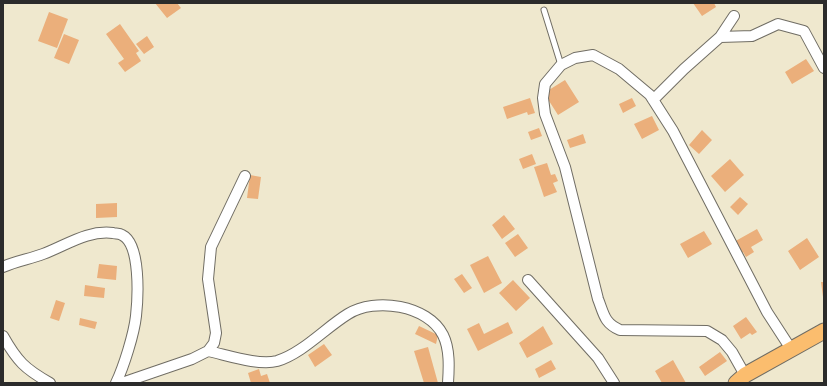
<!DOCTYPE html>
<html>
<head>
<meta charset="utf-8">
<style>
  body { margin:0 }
  #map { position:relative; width:827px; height:386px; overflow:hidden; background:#efe8ce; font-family:"Libre Bodoni",serif }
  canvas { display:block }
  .frame { position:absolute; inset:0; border:4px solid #2b2b2b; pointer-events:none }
</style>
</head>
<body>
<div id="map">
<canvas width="827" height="386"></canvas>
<div class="frame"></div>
</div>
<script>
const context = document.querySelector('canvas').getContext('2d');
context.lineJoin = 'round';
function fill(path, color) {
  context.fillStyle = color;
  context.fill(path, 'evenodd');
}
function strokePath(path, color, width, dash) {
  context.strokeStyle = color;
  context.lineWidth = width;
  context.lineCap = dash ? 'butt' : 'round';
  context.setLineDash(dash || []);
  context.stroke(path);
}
const building = new Path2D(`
  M155,3H177L181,8L167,18Z
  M693,3H714L716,7L702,16Z
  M49,12L68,19L57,48L38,41Z
  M120,24L139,51L136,53L141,61L125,72L118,63L124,59L106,34Z
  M64,34L79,40L69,64L54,58Z
  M147,36L154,47L144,54L136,44Z
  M806,59L814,71L792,84L785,72Z
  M565,80L579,102L558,115L544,93Z
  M530,98L535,113L528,115L527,112L507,119L503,107Z
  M632,98L636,106L623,113L619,104Z
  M652,116L659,130L642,139L634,124Z
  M539,128L542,136L531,140L528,132Z
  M702,130L712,140L699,154L689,145Z
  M583,134L586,143L570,148L567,140Z
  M532,154L536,164L523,169L519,159Z
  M730,159L744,175L725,192L711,176Z
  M547,163L551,175L555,174L558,181L553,183L557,192L544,197L534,167Z
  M250,175L261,177L258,199L247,198Z
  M740,197L748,204L738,215L730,207Z
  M117,203V217L96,218V204Z
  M504,215L515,229L502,239L492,225Z
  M757,229L763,240L751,247L754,252L746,257L743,252L739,254L732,243Z
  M704,231L712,244L688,258L680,244Z
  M518,234L528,248L515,257L505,243Z
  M807,238L819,257L800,270L788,251Z
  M488,256L502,283L484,293L470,265Z
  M99,264L117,266L116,280L97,278Z
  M462,274L472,288L464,293L454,279Z
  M513,280L530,298L516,311L499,293Z
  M821,282H824V297H823Z
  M85,285L105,288L104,298L84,296Z
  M56,300L65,303L59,321L50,318Z
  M746,317L757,332L752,335L750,333L741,339L733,326Z
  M80,318L97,322L95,329L79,325Z
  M508,322L513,333L478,351L467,329L479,323L484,334Z
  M419,326L438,335L436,344L415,334Z
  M543,326L553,344L527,358L519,343Z
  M324,344L332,355L315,367L308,355Z
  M428,347L438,383H424L414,351Z
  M720,352L727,361L705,376L699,367Z
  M551,360L556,369L539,378L535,369Z
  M673,360L686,383H662L655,371Z
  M259,369L261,376L267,374L270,383H251L248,373Z`);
const lane = new Path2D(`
  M544,10L561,65`);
const street = new Path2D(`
  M720,37L752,36L778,24L804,31L824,68
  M653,100L684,69L720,37L734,16
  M3,267C16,261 30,259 43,254C67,245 87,230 113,233C115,234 119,233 122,235C141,244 138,298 136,316C134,334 124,366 116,383
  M528,280L598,358L614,383
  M3,336C17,361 25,369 50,383
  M208,351C227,355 259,366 277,361C303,353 325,328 348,314C375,297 428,305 443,335C450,349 449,368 448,383
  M745,375L732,352L722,340L707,331L620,330C604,323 604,314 598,299L565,167L545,114L543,98L545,84L561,65L575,58L593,55L619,69L650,95L673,131L767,312L791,349
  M122,383L192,359L208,351L214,343L216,333L208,279L211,247L245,176`);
const primary = new Path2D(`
  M736,383L745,375L824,331`);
fill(building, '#ebaf7b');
strokePath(lane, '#706d64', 7);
strokePath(street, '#706d64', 12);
strokePath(primary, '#706d64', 17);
strokePath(lane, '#fff', 5);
strokePath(street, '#fff', 10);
strokePath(primary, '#fbbd6e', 15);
</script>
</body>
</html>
